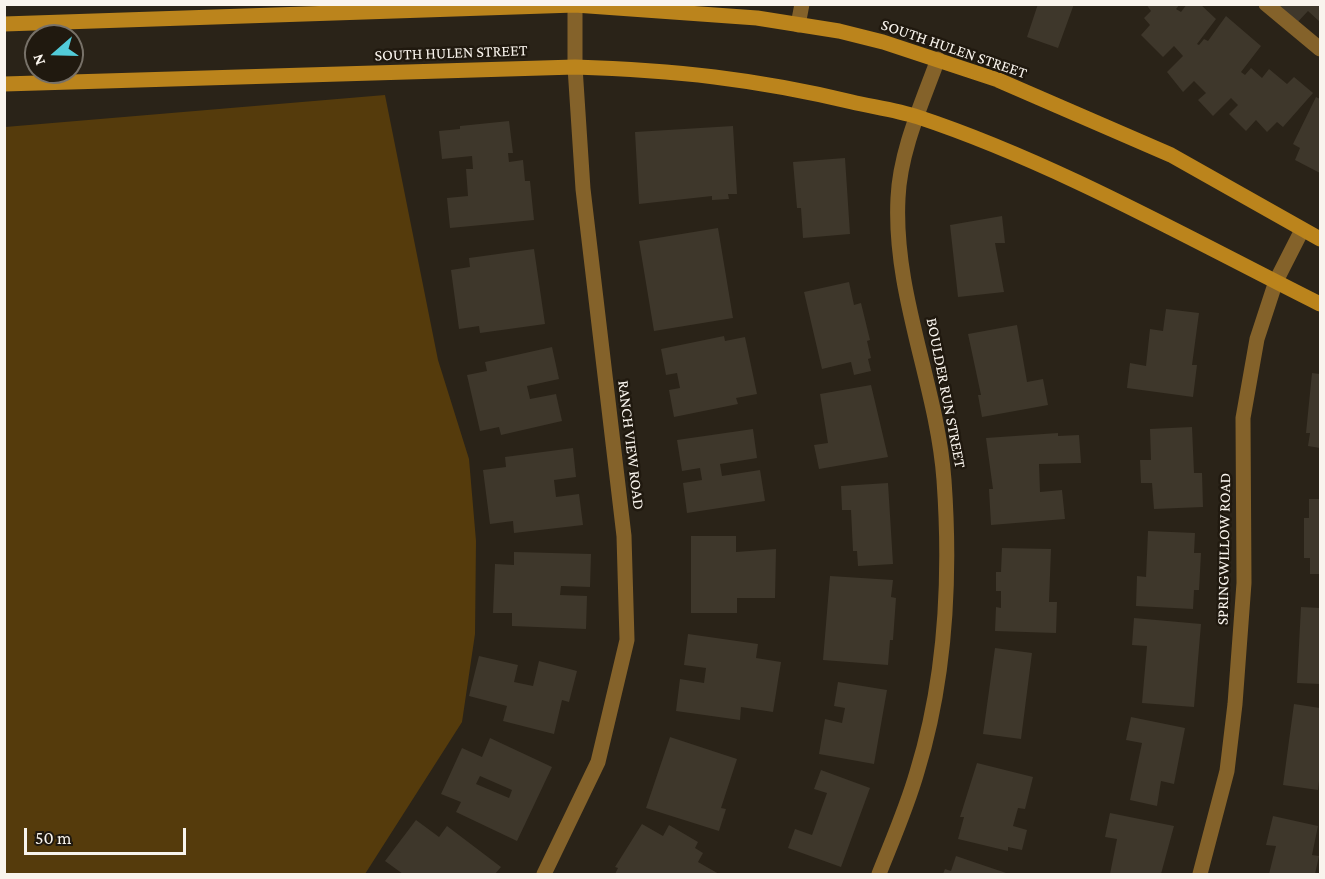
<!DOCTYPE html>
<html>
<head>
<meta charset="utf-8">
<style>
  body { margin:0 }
  #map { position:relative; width:1325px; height:879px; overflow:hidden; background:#2a2318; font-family:"Crimson Pro",serif }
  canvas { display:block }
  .frame { position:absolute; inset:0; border:6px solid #f9f4ed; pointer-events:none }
  .north { position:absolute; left:24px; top:24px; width:60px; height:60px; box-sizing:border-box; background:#20190f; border:2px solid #777168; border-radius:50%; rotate:250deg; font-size:16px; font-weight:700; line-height:24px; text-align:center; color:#f9f4ed }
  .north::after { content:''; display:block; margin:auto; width:21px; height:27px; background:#52cbd9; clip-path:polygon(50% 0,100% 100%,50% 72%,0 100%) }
  .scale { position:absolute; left:24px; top:828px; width:162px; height:27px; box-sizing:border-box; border:3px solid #f9f4ed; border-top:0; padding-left:8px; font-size:18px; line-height:21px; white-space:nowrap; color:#f9f4ed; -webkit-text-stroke:4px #20190f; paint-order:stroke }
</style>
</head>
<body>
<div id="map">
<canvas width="1325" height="879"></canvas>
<div class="frame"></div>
<div class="north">N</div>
<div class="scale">50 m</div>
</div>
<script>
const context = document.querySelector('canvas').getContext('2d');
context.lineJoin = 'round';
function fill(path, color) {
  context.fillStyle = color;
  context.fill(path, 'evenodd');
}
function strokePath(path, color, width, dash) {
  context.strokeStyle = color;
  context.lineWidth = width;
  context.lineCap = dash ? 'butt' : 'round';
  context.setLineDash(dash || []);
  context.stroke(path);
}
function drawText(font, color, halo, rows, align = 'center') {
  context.font = font + ' "Crimson Pro",serif';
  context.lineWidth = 5;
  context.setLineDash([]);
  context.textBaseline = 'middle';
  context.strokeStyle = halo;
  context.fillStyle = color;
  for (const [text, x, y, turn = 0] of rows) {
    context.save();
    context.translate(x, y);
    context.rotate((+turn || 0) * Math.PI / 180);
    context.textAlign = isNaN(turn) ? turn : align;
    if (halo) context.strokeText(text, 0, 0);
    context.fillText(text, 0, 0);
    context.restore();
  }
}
const green = new Path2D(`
  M385,95L438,360L469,459L476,541L475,634L462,722L365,874H5V127Z`);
const building = new Path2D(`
  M1038,4H1074L1058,48L1027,37Z
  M1146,4H1180L1176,9L1181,12L1187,4H1200L1216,19L1197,44L1199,45L1204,39L1208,41L1226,16L1261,46L1241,72L1245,75L1251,68L1262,78L1269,69L1287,84L1294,77L1313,93L1283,127L1277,122L1267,132L1256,120L1246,131L1229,114L1238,105L1231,98L1213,116L1198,100L1206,93L1194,81L1183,92L1167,72L1183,56L1174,46L1163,57L1141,35L1150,25L1144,18L1151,11Z
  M1270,4H1320V22L1308,11L1294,26Z
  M1316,97L1320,99V173L1295,160L1300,148L1293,144Z
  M509,121L513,153H508L509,162L523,160L525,181H530L534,220L450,228L447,198L468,196L466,169H473L472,156L442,159L439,131L460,129V126Z
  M733,126L737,194H728L729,199L712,200V196L639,204L635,132Z
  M845,158L850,234L803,238L801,208H797L793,162Z
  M1002,216L1005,243H995L1004,292L958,297L950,225Z
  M718,228L733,318L654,331L639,241Z
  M534,249L545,324L480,333L479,326L459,329L451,270L470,267L469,258Z
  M849,282L854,305L861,303L870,340L867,341L871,358L868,359L871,371L854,375L851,362L822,369L804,292Z
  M1166,309L1199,313L1192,365H1197L1193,397L1127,388L1130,363L1146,366L1150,329L1163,331Z
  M1017,325L1027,382L1043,379L1048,405L982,417L978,395H981L968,334Z
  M724,336L725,341L745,337L757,394L736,398L738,404L674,417L669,390L680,388L677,373L666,375L661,349Z
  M552,347L559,379L527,386L530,399L556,394L562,421L501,435L499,427L480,431L467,375L487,371L485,362Z
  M1312,373L1320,374V448L1308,446L1310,433H1306Z
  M871,385L888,457L819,469L814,445L828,443L820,394Z
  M1192,427L1194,473H1202L1203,507L1154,509L1152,483H1141L1140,460H1151L1150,429Z
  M753,429L757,458L720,464L722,476L760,470L765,501L687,513L683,483L702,480L700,468L682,471L677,440Z
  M1058,433V436L1079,435L1081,463L1039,464L1040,492L1062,490L1065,519L991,525L989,489H993L986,438Z
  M573,448L576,477L554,480L556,497L579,494L583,525L514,533L513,521L490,524L483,470L506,467L505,457Z
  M888,483L893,564L858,566L857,551H853L851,510H842L841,486Z
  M1309,499H1320V574H1310V558H1304V518H1309Z
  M1148,531L1195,533L1194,553H1201L1199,590H1194L1193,609L1136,606L1137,576L1146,577Z
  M691,536H736V552L776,549L775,598H737V613H691Z
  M1002,548L1051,549L1049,602H1057L1056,633L995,631L996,607L1001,608V591H996V572H1001Z
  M514,552L591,554L590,587L561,586L560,595L587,596L586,629L512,626V613H493L495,564L514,565Z
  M830,576L893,580L891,597L896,598L893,640H890L888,665L823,660Z
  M1301,607L1320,608V684L1297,683Z
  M1134,618L1201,624L1194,707L1142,703L1147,646L1132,645Z
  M688,634L758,644L756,658L781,662L773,712L741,707L740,720L676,711L680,679L704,683L706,668L684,665Z
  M995,648L1032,653L1021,739L983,734Z
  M479,656L518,665L514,682L533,686L539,661L577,671L569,702L562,700L554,734L503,721L507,706L469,696Z
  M838,682L887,690L874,764L819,754L825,719L842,723L845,708L834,706Z
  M1294,704L1320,708V772L1318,790L1283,785Z
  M1131,717L1185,728L1174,784L1161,781L1157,806L1130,800L1142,743L1126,740Z
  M670,737L737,759L721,808L726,809L719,831L646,808Z
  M490,738L552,767L517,841L456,812L461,802L441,794L462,748L482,757ZM480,776L512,790L509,798L476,784Z
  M977,763L1033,777L1025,809L1018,808L1013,826L1027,830L1022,850L1008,847V851L958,839L964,817H960Z
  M821,770L870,788L841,867L788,848L795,829L812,835L827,793L814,789Z
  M1110,813L1174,826L1161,874H1110L1117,839L1105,837Z
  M1273,816L1318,826L1312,855L1319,856L1315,874H1269L1276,846L1266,845Z
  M416,820L439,837L447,826L501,867L495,874H403L385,861Z
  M642,824L663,836L669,825L698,842L695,848L703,853L698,862L719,874H615L618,868L615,867Z
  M956,856L1009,874H943L945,869L951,871Z`);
const minor = new Path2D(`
  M1266,4L1320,49
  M798,25L802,4
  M879,874C892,841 907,807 917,772C946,678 951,578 944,480C937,385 893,294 898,198C900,151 922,103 938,59
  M1200,874L1227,771L1235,704L1244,583L1243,418L1257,339L1276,281L1302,230`);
const tertiary = new Path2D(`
  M544,874L598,762L627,640L624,536L583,189L575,67V4`);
const secondary = new Path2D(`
  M4,24L575,5L757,18L839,31L883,42L998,80L1171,155L1320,239
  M4,84L575,67C674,70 756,79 852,102C874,107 897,110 918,117C1054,162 1192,240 1320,304`);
const streetNames = [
  ["SOUTH HULEN STREET",954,49,19],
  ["SOUTH HULEN STREET",451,53,-2],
  ["BOULDER RUN STREET",946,393,79],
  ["RANCH VIEW ROAD",631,445,83],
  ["SPRINGWILLOW ROAD",1224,549,-89]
];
fill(green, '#553b0c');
fill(building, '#3e372b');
strokePath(minor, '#84622a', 15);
strokePath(tertiary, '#84622a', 15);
strokePath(secondary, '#bb841c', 15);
drawText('16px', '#f9f4ed', '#20190f', streetNames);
</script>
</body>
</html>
